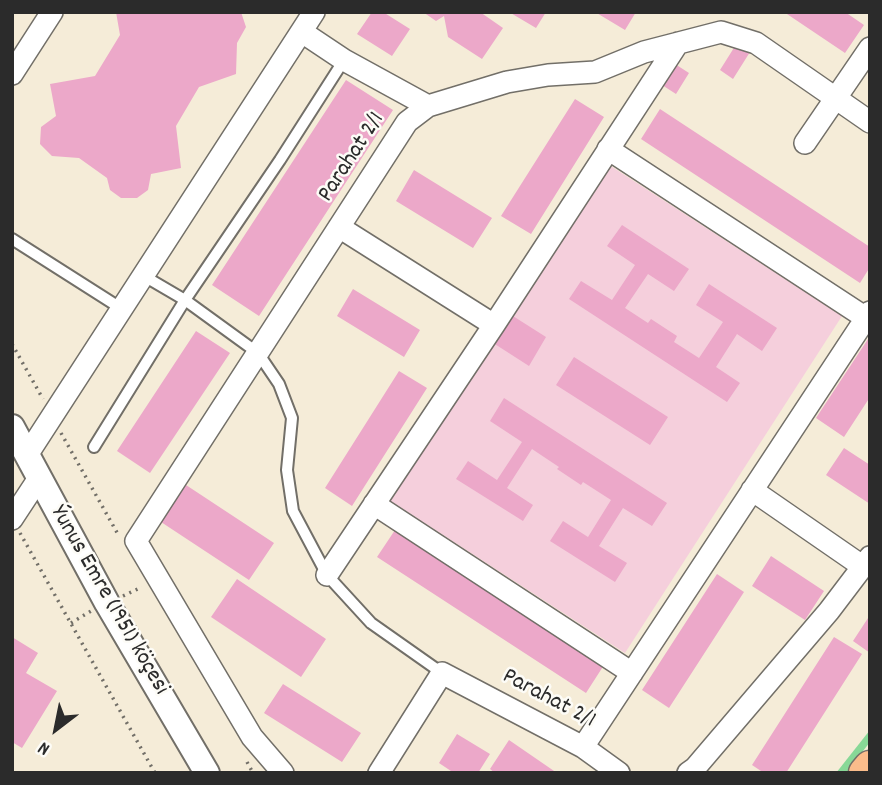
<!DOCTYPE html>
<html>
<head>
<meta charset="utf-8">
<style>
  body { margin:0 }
  #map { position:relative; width:882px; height:785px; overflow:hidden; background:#f5ecd8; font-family:Dekko,sans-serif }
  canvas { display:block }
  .frame { position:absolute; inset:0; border:14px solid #2b2b2b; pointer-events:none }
  .north { position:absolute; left:21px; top:694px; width:70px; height:70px; -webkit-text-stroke:5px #fdfcf7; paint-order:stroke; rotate:212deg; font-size:19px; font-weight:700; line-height:28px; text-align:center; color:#2b2b2b }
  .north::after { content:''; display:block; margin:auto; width:24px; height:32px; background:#2b2b2b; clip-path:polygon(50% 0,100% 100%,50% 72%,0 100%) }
</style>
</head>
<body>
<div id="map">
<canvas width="882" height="785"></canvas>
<div class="frame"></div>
<div class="north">N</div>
</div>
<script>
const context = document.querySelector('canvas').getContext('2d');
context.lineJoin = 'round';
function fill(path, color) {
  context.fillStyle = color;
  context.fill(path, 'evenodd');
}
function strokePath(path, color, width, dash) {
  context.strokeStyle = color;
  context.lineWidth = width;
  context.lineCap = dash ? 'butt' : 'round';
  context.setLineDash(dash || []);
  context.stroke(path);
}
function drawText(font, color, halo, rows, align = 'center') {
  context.font = font + ' Dekko,sans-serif';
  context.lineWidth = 5;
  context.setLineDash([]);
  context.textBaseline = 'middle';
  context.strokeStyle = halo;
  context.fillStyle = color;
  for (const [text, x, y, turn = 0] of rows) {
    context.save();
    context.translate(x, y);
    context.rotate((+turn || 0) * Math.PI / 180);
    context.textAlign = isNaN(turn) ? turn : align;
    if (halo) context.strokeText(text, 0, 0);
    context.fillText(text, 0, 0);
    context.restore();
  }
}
const built = new Path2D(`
  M603,161L842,316L625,653L386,498Z`);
const green = new Path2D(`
  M870,730V742L846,773H836Z`);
const building = new Path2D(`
  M116,12H241L246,27L237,43L236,74L199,87L176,126L181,168L151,174L148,190L137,198H121L110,190L107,178L79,158L52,156L40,144L41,127L56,116L50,84L95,76L120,35Z
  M372,12H383L410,29L392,56L357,34Z
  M423,12H480L503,28L482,59L448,37L444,16L436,21Z
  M509,12H546L536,28Z
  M595,12H636L625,30Z
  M784,12H845L864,25L845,53Z
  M737,43L750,52L733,79L720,70Z
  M675,64L689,73L676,94L662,85Z
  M346,80L393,110L259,316L212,285Z
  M575,99L604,117L531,234L501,216Z
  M660,109L870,247V267L860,283L641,139Z
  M414,170L492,218L473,248L396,201Z
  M622,225L689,269L674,291L648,274L625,308L648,323L651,319L677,336L674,342L699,358L723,322L696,305L709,284L777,328L762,351L737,334L716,367L740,383L727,402L569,299L581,281L612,300L635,265L607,246Z
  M353,289L420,330L404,357L337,316Z
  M505,311L546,337L529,366L487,339Z
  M196,331L230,353L150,473L117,451Z
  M870,336V397L844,437L816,418Z
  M574,357L668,417L650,445L556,385Z
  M399,371L427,388L352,506L325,488Z
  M504,398L667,503L652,526L623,508L599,546L627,563L615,582L550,541L563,521L588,537L611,500L583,482L581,485L557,469L559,467L532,449L507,488L533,505L523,521L456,479L468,461L497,480L522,442L490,421Z
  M844,448L870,465V504L826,475Z
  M186,485L274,543L249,580L161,522Z
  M395,530L604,665L586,693L377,557Z
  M771,556L824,591L805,620L752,586Z
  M717,574L744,592L669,708L642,690Z
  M237,579L326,639L301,677L211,617Z
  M870,615V653L853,641Z
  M12,637L38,653L26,673L57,691L22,748L12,742Z
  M834,637L862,654L786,773H764L752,765Z
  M283,684L361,733L342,762L264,713Z
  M457,734L490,754L478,773H454L439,763Z
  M509,740L557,773H495L490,769Z`);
const path = new Path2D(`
  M12,344L43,399
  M61,433L119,536
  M20,533L155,773
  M123,596L142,587
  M71,623L91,611
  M247,762L253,773`);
const service = new Path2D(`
  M12,239L122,309
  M144,276L185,300L258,353L279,384L292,418L287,470L293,511L327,575L371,623L442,673
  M94,447L185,300L280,160L344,60`);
const minor = new Path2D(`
  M302,32L344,60L428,106
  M12,74L52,12
  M805,143L870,48
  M608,149L866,318
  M339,227L494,325
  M27,455L314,12
  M752,490L862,566
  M374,504L632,673
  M12,519L39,478
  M327,575L494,325L678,43
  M583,747L870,312
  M283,773L252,737L136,541L407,122L428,106L507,82L548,75L595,72L644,52L721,32L756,43L870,122
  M379,773L442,673L583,747L619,773
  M688,773L695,768L829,611L870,557`);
const tertiary = new Path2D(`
  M12,427L107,603L207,773`);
const primary = new Path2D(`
  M865,773L870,767`);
const streetNames = [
  ["Parahat 2/1",353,158,-57],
  ["Ýunus Emre (1951) köçesi",108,601,60],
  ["Parahat 2/1",548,700,28]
];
fill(built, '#f5cfdc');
fill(green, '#88d897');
fill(building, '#eca8c9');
strokePath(service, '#726f68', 14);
strokePath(minor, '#726f68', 24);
strokePath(tertiary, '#726f68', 28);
strokePath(primary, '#726f68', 35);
strokePath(path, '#726f68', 3.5, [2, 5]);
strokePath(service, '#fff', 10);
strokePath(minor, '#fff', 21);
strokePath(tertiary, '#fff', 24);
strokePath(primary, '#fabc8b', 32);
drawText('24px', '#2b2b2b', '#fdfcf7', streetNames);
</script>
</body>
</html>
